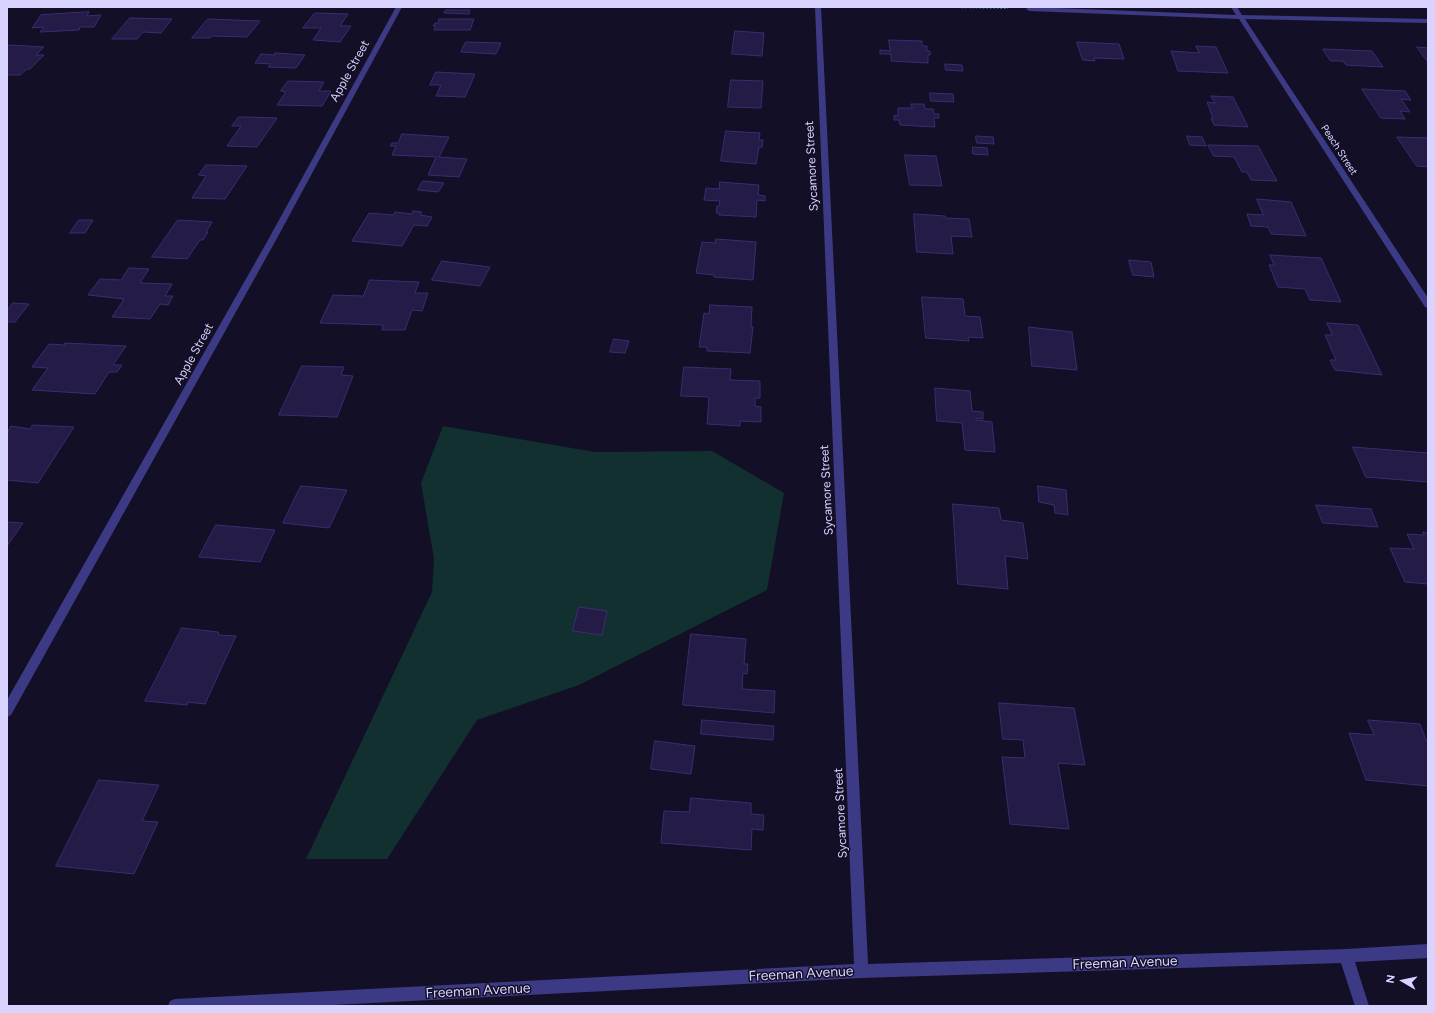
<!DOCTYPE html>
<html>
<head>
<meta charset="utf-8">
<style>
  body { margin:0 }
  #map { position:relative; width:1435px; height:1013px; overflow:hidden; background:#130f26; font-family:Figtree,sans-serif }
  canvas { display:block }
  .frame { position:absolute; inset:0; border:8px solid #d9d4ff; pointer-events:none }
  .north { position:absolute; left:1383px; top:961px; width:40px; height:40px; -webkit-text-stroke:3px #130f26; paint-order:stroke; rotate:279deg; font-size:11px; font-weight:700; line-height:16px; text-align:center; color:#d9d4ff }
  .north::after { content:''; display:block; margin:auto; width:14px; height:18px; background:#d9d4ff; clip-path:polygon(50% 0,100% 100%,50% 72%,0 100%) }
</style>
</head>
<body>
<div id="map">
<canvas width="1435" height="1013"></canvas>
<div class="frame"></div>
<div class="north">N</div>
</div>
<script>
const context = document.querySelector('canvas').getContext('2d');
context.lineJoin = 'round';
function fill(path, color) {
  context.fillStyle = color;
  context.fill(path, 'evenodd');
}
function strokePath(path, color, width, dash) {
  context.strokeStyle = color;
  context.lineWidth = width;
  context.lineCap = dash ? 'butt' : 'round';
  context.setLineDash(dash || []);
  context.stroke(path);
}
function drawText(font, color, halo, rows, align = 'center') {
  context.font = font + ' Figtree,sans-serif';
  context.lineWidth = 3;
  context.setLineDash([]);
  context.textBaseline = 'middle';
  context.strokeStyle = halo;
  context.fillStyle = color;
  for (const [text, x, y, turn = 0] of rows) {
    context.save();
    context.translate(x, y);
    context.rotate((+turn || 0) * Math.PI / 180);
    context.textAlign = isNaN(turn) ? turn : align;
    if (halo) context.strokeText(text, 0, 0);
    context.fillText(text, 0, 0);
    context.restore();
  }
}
const green = new Path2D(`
  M443,426L595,452L712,451L784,493L767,590L579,685L477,720L387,859H306L432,592L434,559L421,483Z`);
const building = new Path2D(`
  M446,10H470L469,14L444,13Z
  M89,12L87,16L101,15L94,27H80L79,30L40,32L44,27L32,28L41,15Z
  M315,13L348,14L340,26H351L340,42L313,40L321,28H303Z
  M130,18L172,19L161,33L143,32L137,39H112Z
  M208,19L260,21L247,37L212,36L210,38H192Z
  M439,19H474L470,30H434L436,26H433L435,23H438Z
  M735,31L764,33L762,56L732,54Z
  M889,40L922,41V46H927V51H930V55H928V63L891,61V54H880V50L890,51Z
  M466,42L501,43L496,54L461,52Z
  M1077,42L1119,44L1124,59L1094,58L1095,61L1083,60Z
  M9,45L44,47L36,55H44L30,69H27L20,75H7V47Z
  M1196,46L1216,47L1228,73L1178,71L1171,51L1199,53Z
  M1417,47L1428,48V62Z
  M1323,49L1372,51L1383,67L1346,65L1343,61H1331Z
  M275,53L305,55L296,68L268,67L271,64L255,63L261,54L274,55Z
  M945,64L962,65L963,71L946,70Z
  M436,72L475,74L465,97L436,96L441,85H430Z
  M731,80L763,81L761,108L728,107Z
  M288,81L324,82L319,91H331L322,106L277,105L286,92L281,91Z
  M1362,89L1405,91L1411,100L1401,99L1410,112L1400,111L1405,119L1381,118Z
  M930,93L953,94L954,102L931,101Z
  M1211,96L1233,97L1248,127L1214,125L1211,118H1213L1207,102L1215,103Z
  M911,104H924L925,109H933L934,114H939V118H934L935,127L900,125L899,120H894V115L898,116V108H912Z
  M239,117H249L277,118L257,147L227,146L241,126H232Z
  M726,131L760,133L759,140H763L762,147H759L756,164L721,161Z
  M402,134L449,137L439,157L467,159L459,177L428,175L436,157L392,155L396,146H390L392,143H398Z
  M976,136L993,137L994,144L977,143Z
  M1187,136L1202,137L1206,146L1190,145Z
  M1397,137L1428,138V167L1417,166Z
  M1208,145L1258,146L1277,181L1251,180L1247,172H1242L1234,157L1214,156Z
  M973,147L987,148L988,155L973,154Z
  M905,155L936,156L942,186L910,185Z
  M206,165H216L247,166L225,199L192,198L206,176L199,175Z
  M423,181L444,183L438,192L418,190Z
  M720,182L759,185L758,195L765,196V201L757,200L756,217L719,215V213H716L717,206H719L720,201L704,200L706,188L719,189Z
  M1257,199L1291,202L1306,236L1271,234L1268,227L1251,226L1247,214L1263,215Z
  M413,211L422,212L420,215L432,217L427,226L414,225L402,246L352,241L369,213L393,215L395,212L412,214Z
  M914,214L945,216L946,218L969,219L972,237L951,236L953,254L917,252Z
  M79,220H93L85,233H70Z
  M178,220L212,222L206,232H208L203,240H200L187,259L152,257Z
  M716,239L756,242L753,280L714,277V275L696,273L702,242L715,243Z
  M1270,255L1321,258L1341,302L1310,300L1305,289L1278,287L1269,265H1274Z
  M1129,260L1151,262L1154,277L1133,275Z
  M442,261L490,267L480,286L432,280Z
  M129,268L149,269L140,283L172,284L165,296H173L168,305L160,304L150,319L112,317L124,299L88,295L100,279L121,280Z
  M370,280L419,282L415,293H428L422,311L412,310L405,330H382L383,325L320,323L333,295L363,296Z
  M922,297L963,299L965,316L980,317L983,338L968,337L969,341L926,338Z
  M13,303L29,304L15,322H7V311Z
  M710,305L752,307L751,327H753L750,353L707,351V347H699L704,313L709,314Z
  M1327,323L1358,325L1382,375L1335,370L1330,360H1336L1325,335H1332Z
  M1029,327L1072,332L1077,370L1032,366Z
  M614,339L629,341L625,353L610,352Z
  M65,343L126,346L113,365H122L117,372H109L95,394L32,390L48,368L32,367L49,344L64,345Z
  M302,366L344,367L341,375L353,376L337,417L279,415Z
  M684,367L731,369L730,380L760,381V398H755V406L761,407V422L740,421V426L707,424L709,397L681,396Z
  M935,388L970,391L972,411L983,412V419L976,418V420L992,422L995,452L965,450L962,423L937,421Z
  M33,425L74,427L38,483L7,480V433L11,426L30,429Z
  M1353,447L1428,453V482L1366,477Z
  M301,486L347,490L329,528L283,523Z
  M1038,486L1066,490L1068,515L1055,513L1054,505L1039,502Z
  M953,504L999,508L1001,520L1023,523L1028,559L1005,556L1008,589L958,584Z
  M1316,505L1371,509L1378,527L1323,523Z
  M7,522L23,523L7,546Z
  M216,525L275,530L260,562L199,557Z
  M1423,532L1428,533V584L1405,582L1390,548L1414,549L1407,534L1424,535Z
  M579,607L607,611L602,635L573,631Z
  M182,628L218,632L219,635L236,636L205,704L188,702L187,705L145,701Z
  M691,634L746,639L744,664H748L747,674L743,673L742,689L775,691L774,713L683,705Z
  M999,703L1074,708L1085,765L1058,763L1069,829L1010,824L1002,757L1025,758L1023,740L1003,739Z
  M702,720L774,726L773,740L701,734Z
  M1368,720L1420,724L1426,740H1428V786L1366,780L1349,733L1374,735Z
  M655,741L695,746L691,774L651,769Z
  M99,780L159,785L142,821L158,822L134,874L56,866Z
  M691,798L751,803V814L764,815L763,830L752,829L751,850L661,843L664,811L689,812Z`);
const path = new Path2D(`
  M934,7L1008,8`);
const minor = new Path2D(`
  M396,7H402L276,240L11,715L7,717V700L268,240Z
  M815,7H821L868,964L1346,949L1428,944V958L1355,962L1369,1006H1355L1341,963L861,978L313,1006H168L170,1001L175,999L854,964Z
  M1231,7H1237L1242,15L1428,19V23L1245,19L1428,298V308L1425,307L1239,19L1029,11L1026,9L1029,7L1236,15Z`);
const farStreetnames = [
  ["Peach Street",1339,150,57]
];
const streetNames = [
  ["Apple Street",350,71,-61],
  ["Sycamore Street",812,166,-93],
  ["Apple Street",194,354,-61],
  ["Sycamore Street",827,490,-93],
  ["Sycamore Street",841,813,-93]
];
const nearStreetnames = [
  ["Freeman Avenue",1125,963,-2],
  ["Freeman Avenue",801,974,-3],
  ["Freeman Avenue",478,991,-3]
];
fill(green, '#12302f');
fill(building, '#241b47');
strokePath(building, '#3b2d73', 1);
strokePath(path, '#2fb8b0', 1.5, [1.5, 2]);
fill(minor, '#3d3a85');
drawText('10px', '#d9d4ff', '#130f26', farStreetnames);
drawText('12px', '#d9d4ff', '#130f26', streetNames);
drawText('14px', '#d9d4ff', '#130f26', nearStreetnames);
</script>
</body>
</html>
